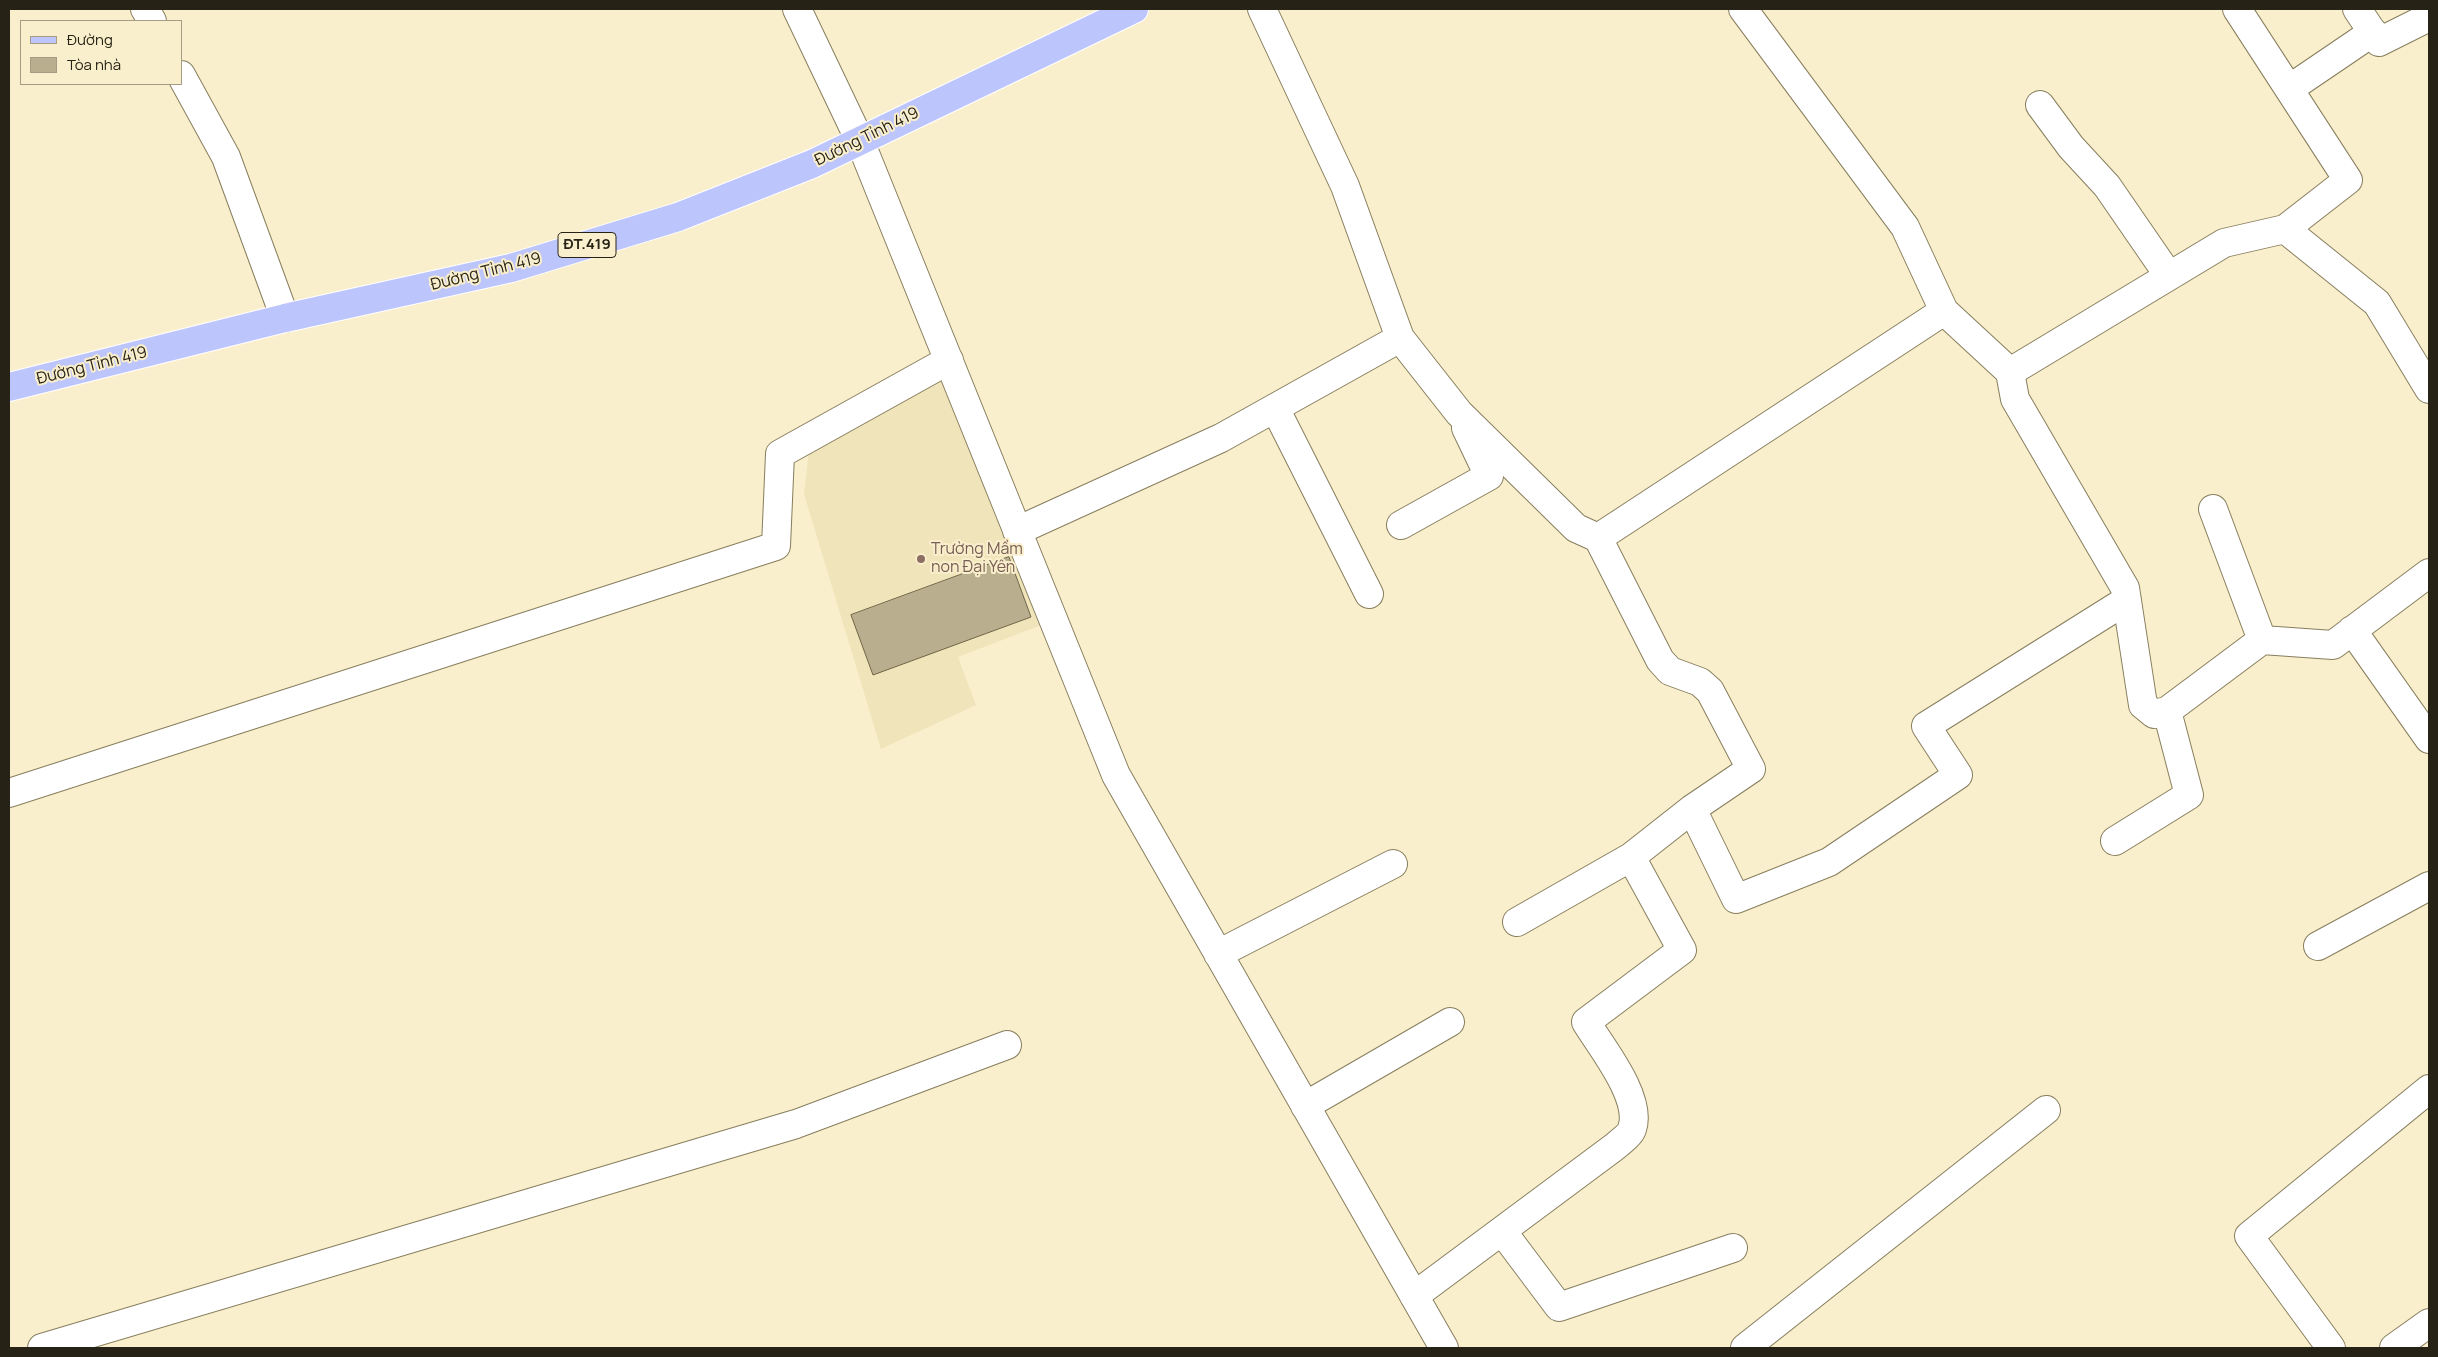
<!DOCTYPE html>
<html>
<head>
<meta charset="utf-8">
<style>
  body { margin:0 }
  #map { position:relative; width:2438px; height:1357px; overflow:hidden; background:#faefcc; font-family:Manrope,sans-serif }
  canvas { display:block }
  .frame { position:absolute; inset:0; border:10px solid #262215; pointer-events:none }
  .legend { position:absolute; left:20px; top:20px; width:162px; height:65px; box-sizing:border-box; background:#faefcc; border:1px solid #a59d83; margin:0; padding:6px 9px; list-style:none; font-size:15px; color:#262215 }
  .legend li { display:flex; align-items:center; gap:10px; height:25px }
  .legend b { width:25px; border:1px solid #a59d83 }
</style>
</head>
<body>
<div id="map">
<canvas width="2438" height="1357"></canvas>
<div class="frame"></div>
<ul class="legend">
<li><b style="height:6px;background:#bdc5fd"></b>Đường</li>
<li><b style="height:14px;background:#b9af8e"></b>Tòa nhà</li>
</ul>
</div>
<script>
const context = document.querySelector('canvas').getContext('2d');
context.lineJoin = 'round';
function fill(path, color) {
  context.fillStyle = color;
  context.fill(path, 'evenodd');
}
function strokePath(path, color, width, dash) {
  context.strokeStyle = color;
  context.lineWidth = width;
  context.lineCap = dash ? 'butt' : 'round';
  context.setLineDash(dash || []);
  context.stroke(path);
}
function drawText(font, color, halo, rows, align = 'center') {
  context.font = font + ' Manrope,sans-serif';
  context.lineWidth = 4;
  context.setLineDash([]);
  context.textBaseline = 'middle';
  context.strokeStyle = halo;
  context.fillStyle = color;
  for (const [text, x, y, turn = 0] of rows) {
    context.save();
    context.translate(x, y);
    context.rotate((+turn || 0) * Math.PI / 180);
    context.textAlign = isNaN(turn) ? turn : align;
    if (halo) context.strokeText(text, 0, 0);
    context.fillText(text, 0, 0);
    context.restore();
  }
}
const built = new Path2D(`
  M943,378L1044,624L958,657L976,705L881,749L804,494L809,451Z`);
const building = new Path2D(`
  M1009,557L1031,617L873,675L851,615Z`);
const minor = new Path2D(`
  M145,9L152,21
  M797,9L860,141L1116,775L1444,1348
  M1262,9L1345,186L1400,338L1459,413L1576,528L1598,538L1660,660L1670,671L1700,682L1710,691L1751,769L1692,809L1631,857L1517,922
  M1743,9L1905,227L1944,311L2010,372L2015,399L2125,588L2143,705L2154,714L2167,711L2262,640
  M2237,9L2348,180L2285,229
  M2357,9L2379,42L2429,17
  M181,75L226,157L285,318
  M2289,89L2373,32
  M2040,105L2071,147L2107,186L2169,276
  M2010,372L2224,243L2285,229L2377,303L2429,389
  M1275,408L1369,594
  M2213,509L2262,640L2333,645L2429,573
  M1401,525L1489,476L1466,428
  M1017,531L1221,438L1400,338
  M1598,538L1944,311
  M2352,630L2429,739
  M9,793L776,546L780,454L949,360
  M1692,809L1736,899L1829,862L1958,775L1926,726L2127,600
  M2115,841L2189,795L2167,711
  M2318,946L2429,886
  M1218,954L1393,864
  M1305,1106L1450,1022
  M1502,1231L1559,1307L1733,1248
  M1414,1296L1613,1148C1619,1143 1630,1135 1632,1129C1643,1098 1601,1047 1586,1022L1682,950L1631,857
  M42,1348L796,1124L1007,1045
  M1745,1348L2046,1110
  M2331,1348L2249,1236L2429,1089
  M2394,1348L2429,1323`);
const primary = new Path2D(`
  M9,387L285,318L511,268L678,217L812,164L1134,9`);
const markers = [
  [921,559,5,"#8d6e63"]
];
const shields = [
  [587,245,58]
];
const shieldNames = [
  ["ĐT.419",587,245]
];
const streetNames = [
  ["Đường Tỉnh 419",867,137,-26],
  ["Đường Tỉnh 419",486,272,-14],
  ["Đường Tỉnh 419",92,366,-14]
];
const educationNames = [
  ["Trường Mầm",931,550],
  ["non Đại Yên",931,568]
];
fill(built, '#f0e4ba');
fill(building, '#b9af8e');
strokePath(building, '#6f6647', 1);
strokePath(minor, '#877e5e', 30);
strokePath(primary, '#fff', 30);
strokePath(minor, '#fff', 28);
strokePath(primary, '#bdc5fd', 28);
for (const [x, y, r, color] of markers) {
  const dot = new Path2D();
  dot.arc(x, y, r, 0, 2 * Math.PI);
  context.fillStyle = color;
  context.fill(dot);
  strokePath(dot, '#faefcc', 2);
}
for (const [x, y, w] of shields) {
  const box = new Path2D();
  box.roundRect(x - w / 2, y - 12.5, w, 25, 4);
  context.fillStyle = '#faefcc';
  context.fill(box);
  strokePath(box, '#262215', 1);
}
drawText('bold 15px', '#262215', null, shieldNames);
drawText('16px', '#262215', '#faefcc', streetNames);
drawText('16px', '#785e54', '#faefcc', educationNames, 'left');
</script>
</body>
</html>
